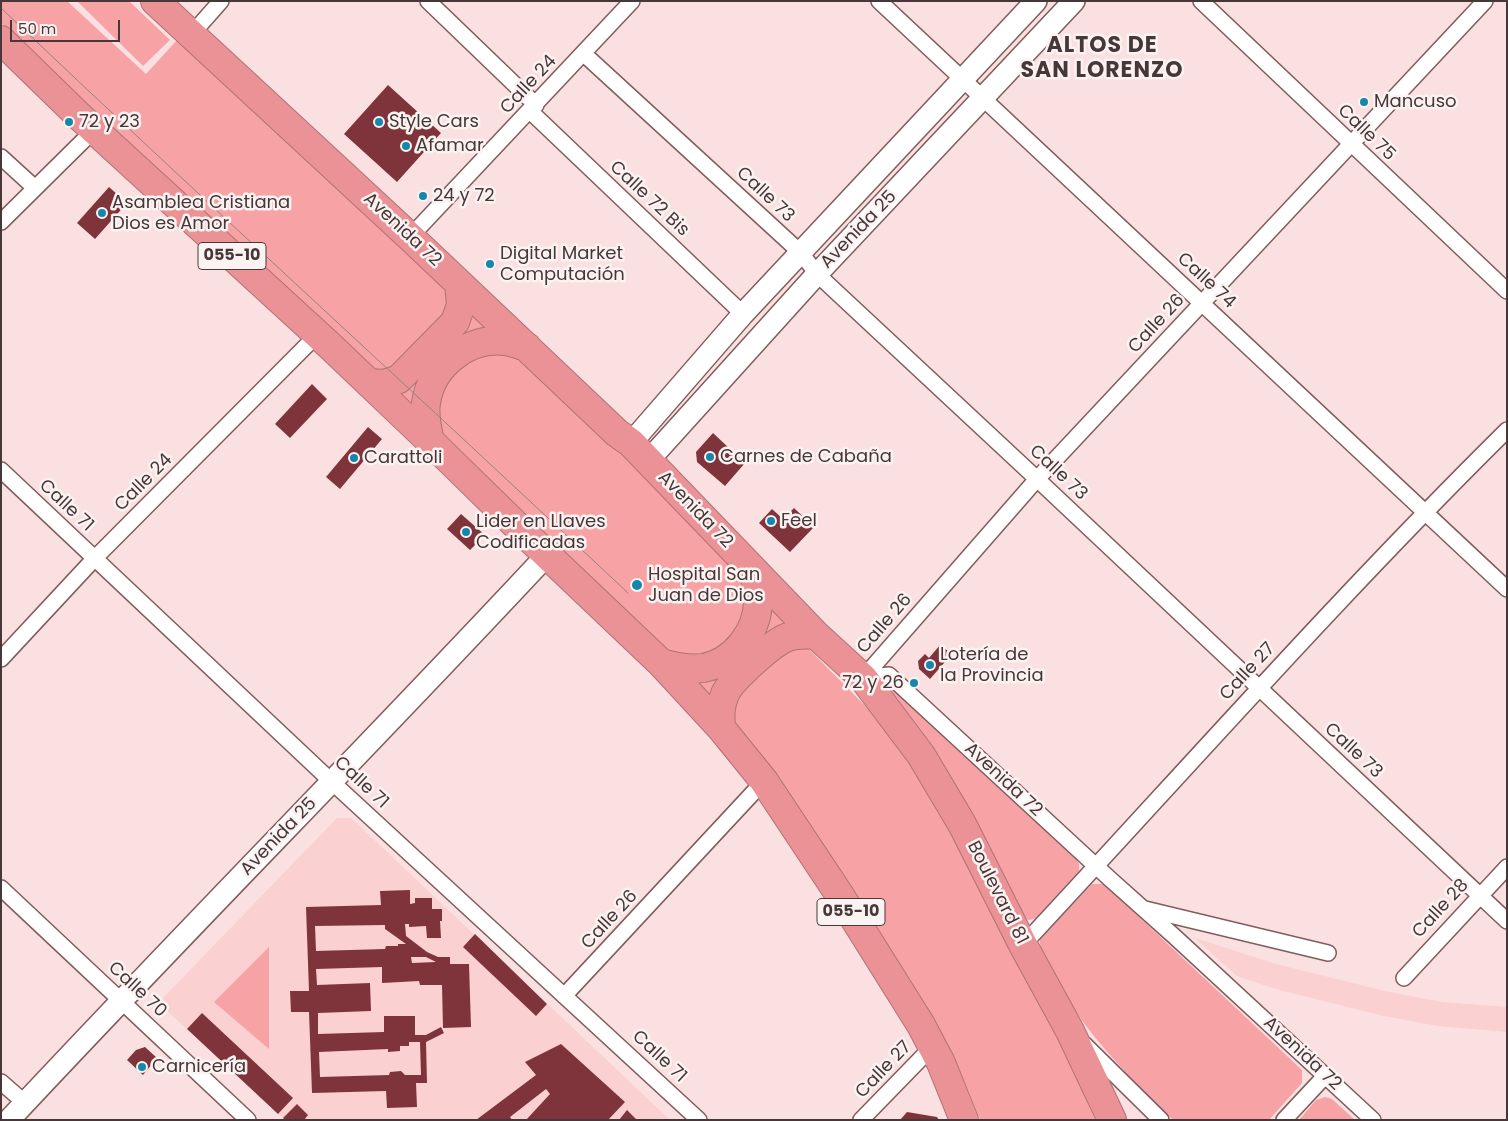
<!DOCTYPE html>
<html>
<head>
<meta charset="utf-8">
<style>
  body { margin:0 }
  #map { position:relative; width:1508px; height:1121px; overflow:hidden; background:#fae0e0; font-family:Poppins,sans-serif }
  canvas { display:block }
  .frame { position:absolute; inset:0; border:2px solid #483738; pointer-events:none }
  .scale { position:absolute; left:10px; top:20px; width:110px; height:22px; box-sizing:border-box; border:2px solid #483738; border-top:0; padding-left:6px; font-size:15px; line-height:18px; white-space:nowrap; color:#483738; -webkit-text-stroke:4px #fbf2f2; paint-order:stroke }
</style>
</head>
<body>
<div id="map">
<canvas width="1508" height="1121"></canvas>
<div class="frame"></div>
<div class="scale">50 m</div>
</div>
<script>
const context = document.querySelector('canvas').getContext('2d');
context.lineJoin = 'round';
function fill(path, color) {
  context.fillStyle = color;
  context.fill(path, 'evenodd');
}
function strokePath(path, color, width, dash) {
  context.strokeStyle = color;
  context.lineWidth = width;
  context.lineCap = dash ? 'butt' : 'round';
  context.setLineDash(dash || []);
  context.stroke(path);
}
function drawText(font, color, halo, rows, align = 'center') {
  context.font = font + ' Poppins,sans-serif';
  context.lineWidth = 5;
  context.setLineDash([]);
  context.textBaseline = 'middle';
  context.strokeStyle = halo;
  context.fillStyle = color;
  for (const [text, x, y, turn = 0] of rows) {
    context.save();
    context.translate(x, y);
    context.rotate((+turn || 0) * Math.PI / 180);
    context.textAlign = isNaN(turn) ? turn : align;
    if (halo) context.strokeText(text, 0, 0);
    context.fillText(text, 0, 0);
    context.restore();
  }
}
const built = new Path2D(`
  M337,818H351L670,1120H285L163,1007V998Z
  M1195,938L1276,964L1389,992L1442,1002L1507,1007V1032L1438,1026L1384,1016L1276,989L1237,976Z`);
const green = new Path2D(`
  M1,1H67L146,74L179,38L447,288L452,309L397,373L379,376L287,293L1,23Z
  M77,1H129L170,40L143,66Z
  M468,308L493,331L416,415L389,390Z
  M472,354L514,355L662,488L737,568L748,588L744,628L708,658L673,656L446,442L437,427L436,395Z
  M768,600L791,625L712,705L687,679Z
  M785,641L802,642L892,733L926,782L1061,1042L1095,1120H980L965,1083L934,1023L726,722L727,701Z
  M889,681L1075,857L1079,864V871L1036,918L1030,920L1024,919L957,788L930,744L883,684L884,682Z
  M1092,884H1104L1302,1070V1083L1269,1120H1173C1127,1075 1081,1029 1051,971C1046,960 1039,951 1040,939Z
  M269,947V1049L214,1002Z
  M1325,1097L1332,1099L1355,1120H1299L1316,1100Z`);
const building = new Path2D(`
  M388,85L441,133L397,182L344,134Z
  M109,187L127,203L95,239L77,223Z
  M312,384L327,399L290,438L275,424Z
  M368,427L382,439L340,489L326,477Z
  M713,433L745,463L725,486L697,462L696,452Z
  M794,508L814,527L790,552L759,523L772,509L783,519Z
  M461,514L485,535L470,550L447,529Z
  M940,645L952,654L930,679L919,669L918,661L925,654L929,658Z
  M410,890V904L415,903V898H432V909H442V921H440L441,938H427L426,926L409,927V924H405L406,936L427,952L438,957H450V964H469L471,1027L443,1028L442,985H420L419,981L382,983V967L316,969L317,985L370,983L371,1011L318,1013V1034L384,1032V1016H415V1035H426L441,1027L444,1033L426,1042L427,1083H416L417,1107L387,1108L386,1091L312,1093L309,1012H291L290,991H309L306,907L381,905L380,891ZM385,925V929L406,944H398V946H386L385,949L316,951L315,926ZM411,957H426L436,962L412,963ZM409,1042H420L421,1075H405L401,1071L390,1072L389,1075L320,1077L319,1052L388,1049V1052L400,1051V1046H409Z
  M475,934L547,1004L536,1016L463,947Z
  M202,1013L293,1098L278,1114L187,1029Z
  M561,1044L625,1102L608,1120H526L550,1094L546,1089L510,1117L512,1120H476L536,1075L525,1062Z
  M145,1047L157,1058L143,1075L127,1060L136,1050Z
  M297,1104L308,1115L304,1120H285L283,1118Z
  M627,1110L637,1120H619Z
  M907,1112L937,1117L939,1120H900Z`);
const street = new Path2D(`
  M428,1L536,105
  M879,1L1507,589
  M1201,1L1507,291
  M191,35L221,1
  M584,54L801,253L817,274L1037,479L1507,921
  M530,111L743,314
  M1,157L35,188
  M1,222L95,129
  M410,237L632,1
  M1,470L332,782L699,1120
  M1,659L95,558L317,335
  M863,678L1037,479L1485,1
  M863,678L889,675L1110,879L1175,937L1373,1120
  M1,888L248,1120
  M1145,909L1328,953
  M1023,945C1184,772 1339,596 1507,430
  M1404,978L1507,867
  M564,996L764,781
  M1084,1044L1161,1120
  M1,1082L25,1103
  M861,1120L933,1046
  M1284,1120L1325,1076`);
const secondary = new Path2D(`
  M631,443L743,314L1036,1
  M648,461L817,274L1074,1
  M9,1120C187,929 370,745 547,555`);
const highway = new Path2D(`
  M155,1L410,237L617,433L631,443L815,634L863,678L921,755L962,824L1023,945L1070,1031L1112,1120
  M1,40L78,115L328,344L430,441L523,532L661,663L721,728L764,781L839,894L921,1025L941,1063L964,1120
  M369,383L385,384L399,379L455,322L461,305L459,284
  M430,441C427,429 424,416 426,403C431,366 467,337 505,341C512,342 520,345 527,347
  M661,663C675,667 688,670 703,668C735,662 759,630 758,598C758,589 755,580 754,571
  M721,728C720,715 720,706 725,694C731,680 773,642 788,637C796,634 806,635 815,634`);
const tram = new Path2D(`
  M1,8C208,205 420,397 628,593`);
const markers = [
  [1364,102,5,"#1487ac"],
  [69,122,5,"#1487ac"],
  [379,122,5,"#1487ac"],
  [406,146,5,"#1487ac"],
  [423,196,5,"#1487ac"],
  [102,213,5,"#1487ac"],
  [490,264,5,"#1487ac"],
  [710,457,5,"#1487ac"],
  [354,458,5,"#1487ac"],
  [771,521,5,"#1487ac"],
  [466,532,5,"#1487ac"],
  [637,585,6,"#1487ac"],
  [930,665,5,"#1487ac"],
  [914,683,5,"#1487ac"],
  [142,1067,5,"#1487ac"]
];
const shields = [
  [232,256,68],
  [851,912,68]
];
const shieldNames = [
  ["055-10",232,256],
  ["055-10",851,912]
];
const streetNames = [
  ["Calle 24",529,85,-47],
  ["Calle 75",1366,133,44],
  ["Calle 73",765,195,43],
  ["Calle 72 Bis",649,199,43],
  ["Avenida 72",402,230,43],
  ["Avenida 25",859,230,-46],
  ["Calle 74",1206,281,43],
  ["Calle 26",1157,324,-47],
  ["Calle 73",1058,473,43],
  ["Calle 24",144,483,-45],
  ["Calle 71",66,506,43],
  ["Avenida 72",695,510,46],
  ["Calle 26",885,624,-49],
  ["Calle 27",1248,672,-47],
  ["Calle 73",1353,751,43],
  ["Avenida 72",1003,780,43],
  ["Calle 71",361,783,43],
  ["Avenida 25",279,837,-46],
  ["Boulevard 81",997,893,63],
  ["Calle 28",1441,909,-47],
  ["Calle 26",610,920,-47],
  ["Calle 70",137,990,43],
  ["Avenida 72",1302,1054,43],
  ["Calle 71",659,1057,43],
  ["Calle 27",884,1070,-46]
];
const poiNames = [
  ["Mancuso",1374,102],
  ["72 y 23",79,122],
  ["Style Cars",389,122],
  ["Afamar",416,146],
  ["24 y 72",433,196],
  ["Asamblea Cristiana",112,203],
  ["Dios es Amor",112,224],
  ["Digital Market",500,254],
  ["Computación",500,275],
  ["Carnes de Cabaña",720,457],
  ["Carattoli",364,458],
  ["Feel",781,521],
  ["Lider en Llaves",476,522],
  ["Codificadas",476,543],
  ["Hospital San",648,575],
  ["Juan de Dios",648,596],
  ["Lotería de",940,655],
  ["la Provincia",940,676],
  ["72 y 26",904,683,"right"],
  ["Carnicería",152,1067]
];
const districtNames = [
  ["ALTOS DE",1102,46],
  ["SAN LORENZO",1102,71]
];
fill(built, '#fad0d1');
fill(green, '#f7a3a6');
fill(building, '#7e343a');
strokePath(street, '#815c5d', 18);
strokePath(secondary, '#815c5d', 24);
strokePath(highway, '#b17275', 30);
strokePath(street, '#fff', 15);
strokePath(secondary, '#fff', 21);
strokePath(highway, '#ea9296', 28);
strokePath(tram, '#968182', 1);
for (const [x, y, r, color] of markers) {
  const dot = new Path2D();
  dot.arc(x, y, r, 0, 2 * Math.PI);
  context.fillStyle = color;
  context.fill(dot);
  strokePath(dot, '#fbf2f2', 2);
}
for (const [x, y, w] of shields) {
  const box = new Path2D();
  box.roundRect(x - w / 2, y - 13.5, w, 27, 4);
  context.fillStyle = '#fbf2f2';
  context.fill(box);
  strokePath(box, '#483738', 1);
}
drawText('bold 16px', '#483738', null, shieldNames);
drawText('18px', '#483738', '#fbf2f2', streetNames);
drawText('18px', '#483738', '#fbf2f2', poiNames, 'left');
context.letterSpacing = '1px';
drawText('bold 22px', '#483738', '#fbf2f2', districtNames);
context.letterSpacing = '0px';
</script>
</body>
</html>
